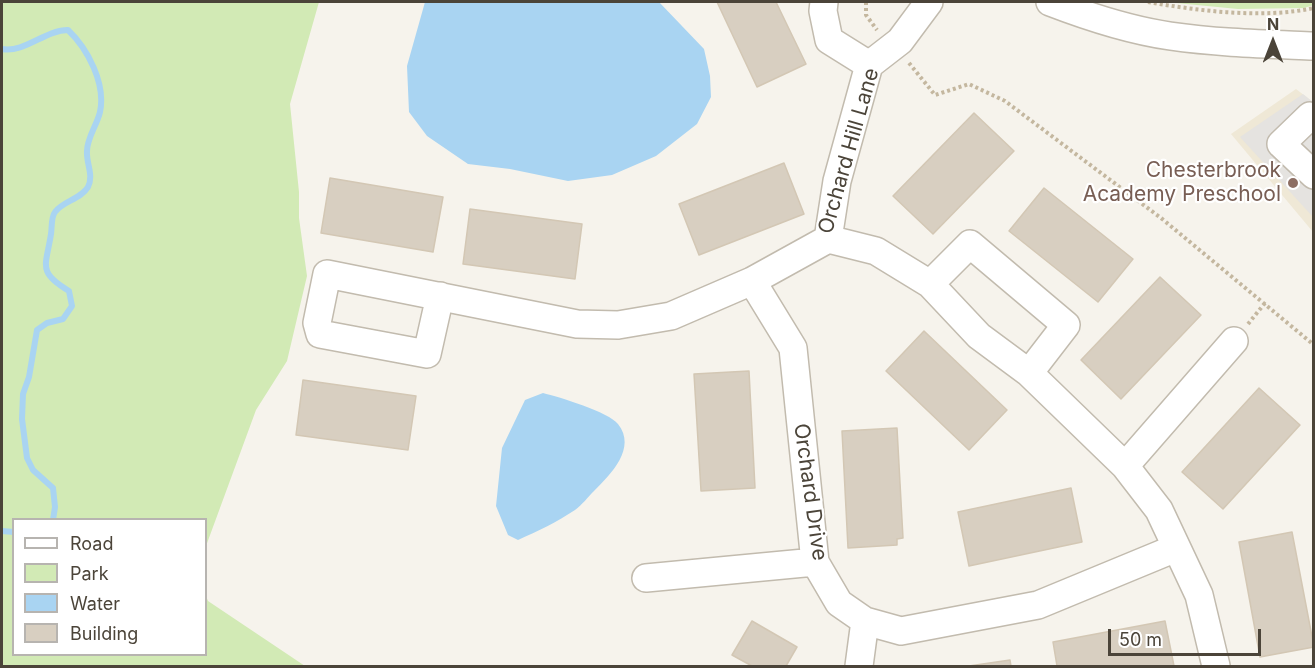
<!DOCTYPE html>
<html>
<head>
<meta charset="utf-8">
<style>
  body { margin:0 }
  #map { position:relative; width:1315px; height:668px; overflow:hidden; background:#f6f3ec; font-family:Inter,sans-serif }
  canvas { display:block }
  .frame { position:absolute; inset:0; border:3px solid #4b4439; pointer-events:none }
  .legend { position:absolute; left:12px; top:518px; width:195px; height:138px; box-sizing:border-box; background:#fff; border:2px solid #b7b4b0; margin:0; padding:8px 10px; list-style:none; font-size:18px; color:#4b4439 }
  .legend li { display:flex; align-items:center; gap:12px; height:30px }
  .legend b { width:30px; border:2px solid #b7b4b0 }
  .north { position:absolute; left:1243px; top:12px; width:60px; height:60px; -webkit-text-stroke:4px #fff; paint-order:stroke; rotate:0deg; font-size:16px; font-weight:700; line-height:24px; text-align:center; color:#4b4439 }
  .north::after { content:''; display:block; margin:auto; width:21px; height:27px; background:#4b4439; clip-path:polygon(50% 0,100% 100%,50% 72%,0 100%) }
  .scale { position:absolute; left:1108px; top:629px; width:153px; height:27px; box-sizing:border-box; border:3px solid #4b4439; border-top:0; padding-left:8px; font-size:18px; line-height:21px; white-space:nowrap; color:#4b4439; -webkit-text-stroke:4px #fff; paint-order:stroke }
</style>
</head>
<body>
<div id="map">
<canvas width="1315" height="668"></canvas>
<div class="frame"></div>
<ul class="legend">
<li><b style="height:8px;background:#fff"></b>Road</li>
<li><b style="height:16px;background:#d2eab5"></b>Park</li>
<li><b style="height:16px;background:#a9d4f2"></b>Water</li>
<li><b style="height:16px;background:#d8cfc1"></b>Building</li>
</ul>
<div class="north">N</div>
<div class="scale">50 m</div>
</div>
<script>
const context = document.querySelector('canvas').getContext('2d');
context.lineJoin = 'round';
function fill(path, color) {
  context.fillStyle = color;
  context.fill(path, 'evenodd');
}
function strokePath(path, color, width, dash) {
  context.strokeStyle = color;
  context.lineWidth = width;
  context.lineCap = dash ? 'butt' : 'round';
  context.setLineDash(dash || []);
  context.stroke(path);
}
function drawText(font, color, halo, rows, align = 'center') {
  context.font = font + ' Inter,sans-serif';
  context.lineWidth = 4.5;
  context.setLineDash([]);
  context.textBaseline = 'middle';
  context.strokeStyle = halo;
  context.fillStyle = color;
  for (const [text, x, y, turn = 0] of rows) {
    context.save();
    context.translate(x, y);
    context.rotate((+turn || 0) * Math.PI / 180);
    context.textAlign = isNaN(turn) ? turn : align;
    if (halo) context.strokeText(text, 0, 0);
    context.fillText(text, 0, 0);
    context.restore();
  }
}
const education = new Path2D(`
  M1296,89L1313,102V232L1231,134Z`);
const green = new Path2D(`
  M2,2H319L290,104L299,192V218L307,276L287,361L256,410L206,546V520H14V654H206V596L208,601L305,666H2Z
  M1166,2H1313L1314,5L1304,8L1238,9Z`);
const parking = new Path2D(`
  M1303,94L1313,102V217L1240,137Z`);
const water = new Path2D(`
  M425,2H659L704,49L710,76L711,97L697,124L656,156L612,175L568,181L510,169L468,164L427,136L409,112L407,66Z
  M543,393C559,397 609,412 618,424C637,448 611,474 594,491C588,497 582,505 575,510C557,522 538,531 518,540L508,535L496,506L502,448L525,400Z`);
const stream = new Path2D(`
  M2,49C25,53 45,30 68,30C88,49 106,84 100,112C97,125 87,138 87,151C86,163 94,175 88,187C81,199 63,201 55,212C51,217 52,228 51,234C46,266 37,272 69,291L72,306L63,319L47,323L37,330L29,377L23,394L22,419L27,458L33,470L53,488L55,507L53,520
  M2,531L14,532`);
const building = new Path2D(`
  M717,2H776L806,64L757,87Z
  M974,113L1014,151L933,234L893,196Z
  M784,163L804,214L699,255L679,204Z
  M330,178L443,197L433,252L321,233Z
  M1044,188L1133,259L1098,302L1009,231Z
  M470,209L582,224L575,279L463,264Z
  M1160,277L1201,315L1121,399L1081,360Z
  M924,331L1007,410L969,450L886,371Z
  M749,371L755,488L701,491L694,374Z
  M303,380L416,396L408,450L296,435Z
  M1259,388L1300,425L1223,509L1182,472Z
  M897,428L903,538L897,539V545L848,548L842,431Z
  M1071,488L1082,542L969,566L958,512Z
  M1292,532L1314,647L1260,657L1239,542Z
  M752,621L797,647L786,666H752L732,655Z
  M1165,621L1174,666H1057L1053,642Z
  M1010,660L1011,666H969Z`);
const path = new Path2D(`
  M866,2V15L877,30
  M1148,2C1200,11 1262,19 1314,8
  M909,63L935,95L969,84L1005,101L1161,218L1314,345
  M1248,324L1265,303`);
const minor = new Path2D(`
  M824,2L823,11L829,40L869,65
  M1050,2C1089,17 1128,30 1170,36C1218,43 1266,44 1314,46
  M1314,117L1310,116L1281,144L1314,175
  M828,239L876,251L930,284L979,336L1029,373L1125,466L1159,510L1199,595L1216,666
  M752,281L793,348L815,562L839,603L865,621L901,631L1038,605L1176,548
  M930,284L970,244L1066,325L1029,373
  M440,296L427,354L320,334L317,323L327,274L577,324L618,325L671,316L752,281L828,239L837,181L869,65L900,41L929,2
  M1125,466L1234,341
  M646,578L815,562
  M859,666L865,621`);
const markers = [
  [1293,183,6,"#8d6e63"]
];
const streetNames = [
  ["Orchard Hill Lane",849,151,-74],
  ["Orchard Drive",810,492,82]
];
const educationNames = [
  ["Chesterbrook",1281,171],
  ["Academy Preschool",1281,195]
];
fill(education, '#efe8d6');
fill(green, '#d2eab5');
fill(parking, '#e5e3e0');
fill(water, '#a9d4f2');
strokePath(stream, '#a9d4f2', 6);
fill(building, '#d8cfc1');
strokePath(building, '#d3c7b4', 1.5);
strokePath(minor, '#c2bbae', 30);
strokePath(path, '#c4b79f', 4, [3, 3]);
strokePath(minor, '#fff', 27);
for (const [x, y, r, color] of markers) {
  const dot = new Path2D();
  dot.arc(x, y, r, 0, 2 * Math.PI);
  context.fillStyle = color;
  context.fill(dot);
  strokePath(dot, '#fff', 2);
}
drawText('21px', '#4b4439', '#fff', streetNames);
drawText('21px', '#785e54', '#fff', educationNames, 'right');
</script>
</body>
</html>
